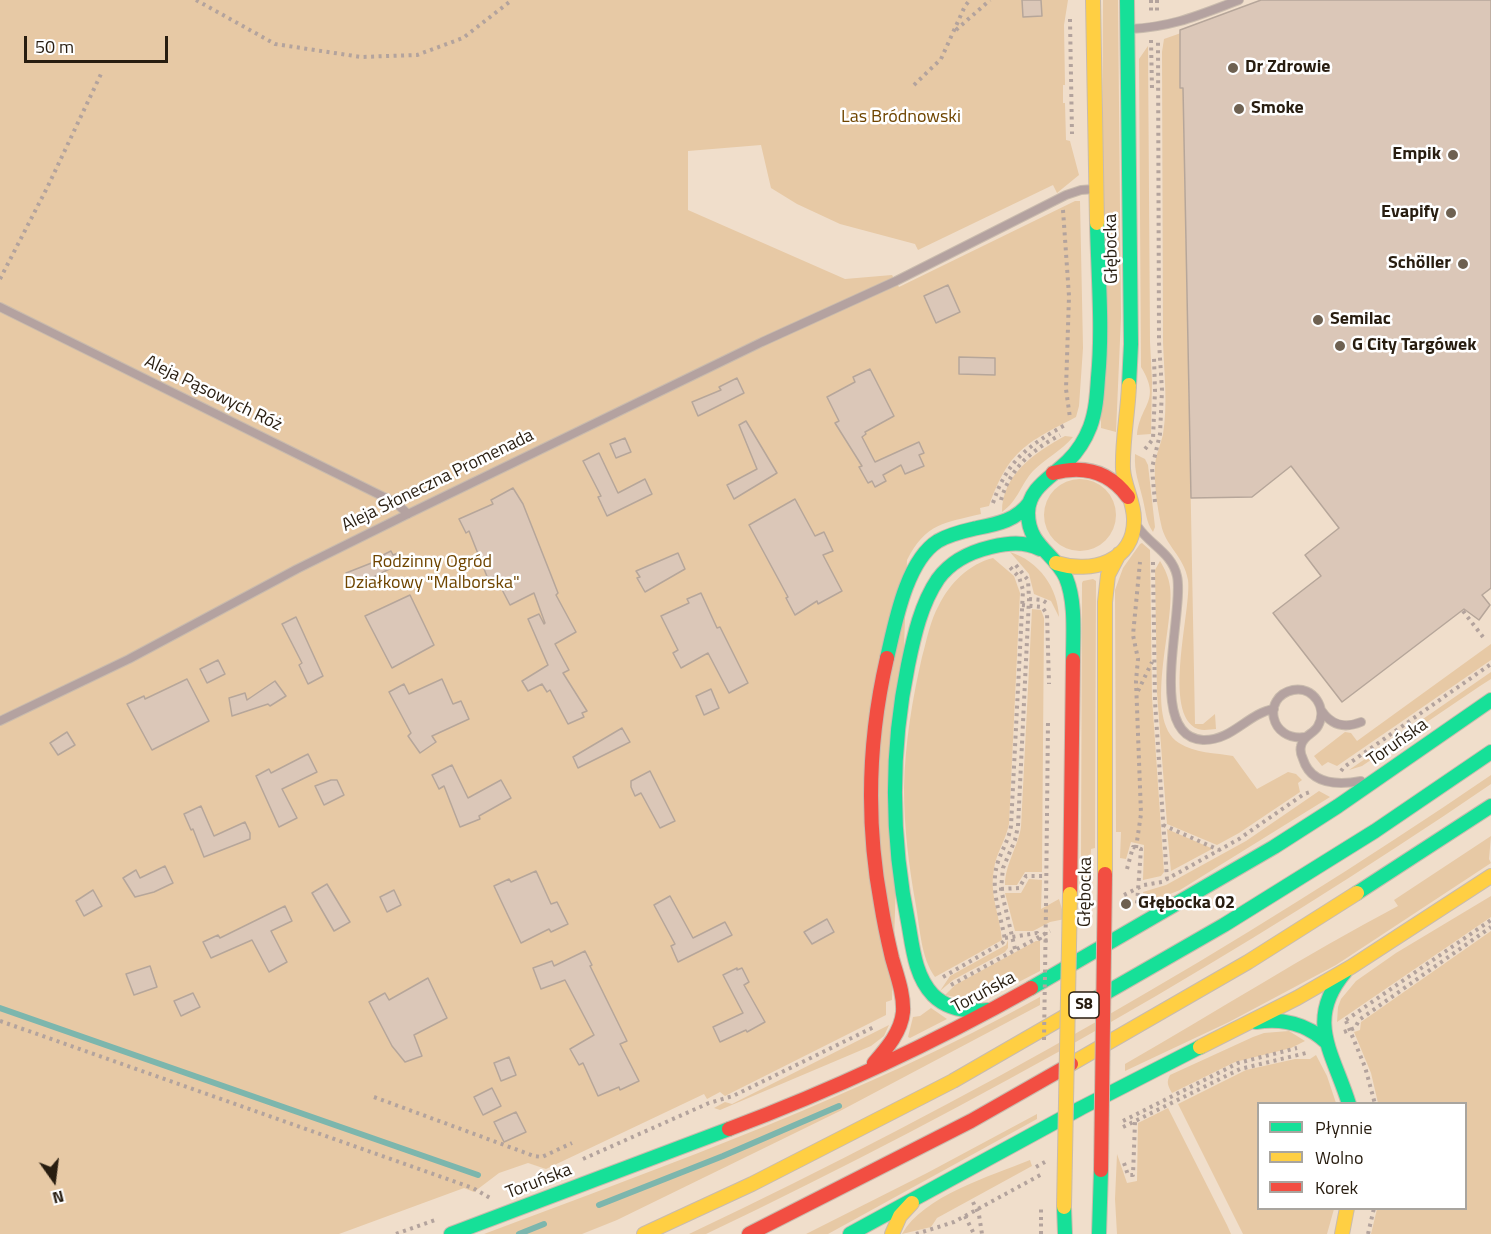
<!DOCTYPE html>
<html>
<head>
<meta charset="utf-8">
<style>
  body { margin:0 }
  #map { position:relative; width:1491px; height:1234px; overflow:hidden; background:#f0decb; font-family:"Titillium Web",sans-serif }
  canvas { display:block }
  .legend { position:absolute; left:1257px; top:1102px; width:210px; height:108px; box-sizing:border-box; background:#fff; border:2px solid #a9a59f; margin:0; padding:8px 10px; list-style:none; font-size:18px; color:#281d10 }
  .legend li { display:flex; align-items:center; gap:12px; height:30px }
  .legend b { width:30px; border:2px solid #a9a59f }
  .north { position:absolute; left:24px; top:1150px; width:60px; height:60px; -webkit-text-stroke:4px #fff; paint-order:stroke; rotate:166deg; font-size:16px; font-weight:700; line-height:24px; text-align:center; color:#281d10 }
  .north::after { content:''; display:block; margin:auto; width:21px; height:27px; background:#281d10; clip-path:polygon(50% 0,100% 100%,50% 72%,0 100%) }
  .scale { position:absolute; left:24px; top:36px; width:144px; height:27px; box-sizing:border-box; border:3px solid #281d10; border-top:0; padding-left:8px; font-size:18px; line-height:21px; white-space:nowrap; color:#281d10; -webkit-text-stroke:4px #fff; paint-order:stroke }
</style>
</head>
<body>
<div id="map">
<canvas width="1491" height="1234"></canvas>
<ul class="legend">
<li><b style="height:8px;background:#16e098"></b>Płynnie</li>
<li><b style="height:8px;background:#ffcf43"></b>Wolno</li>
<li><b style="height:8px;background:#f24e42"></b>Korek</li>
</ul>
<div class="north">N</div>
<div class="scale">50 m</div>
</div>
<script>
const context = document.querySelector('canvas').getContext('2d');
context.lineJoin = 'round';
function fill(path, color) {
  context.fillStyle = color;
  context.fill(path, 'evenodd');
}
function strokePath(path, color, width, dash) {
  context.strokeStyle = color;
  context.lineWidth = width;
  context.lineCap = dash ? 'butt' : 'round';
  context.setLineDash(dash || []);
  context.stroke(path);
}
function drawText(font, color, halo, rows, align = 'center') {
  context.font = font + ' "Titillium Web",sans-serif';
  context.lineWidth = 5;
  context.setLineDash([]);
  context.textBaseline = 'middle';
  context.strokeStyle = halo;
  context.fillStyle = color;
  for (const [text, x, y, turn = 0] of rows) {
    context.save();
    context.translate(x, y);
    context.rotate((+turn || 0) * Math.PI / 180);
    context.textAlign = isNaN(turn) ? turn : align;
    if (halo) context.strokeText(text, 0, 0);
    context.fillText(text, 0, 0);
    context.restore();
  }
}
const green = new Path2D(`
  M0,0H1068L1064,25L1065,85H1063V103H1065L1066,140L1070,141L1079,175L1057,193L1053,185L918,250L915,244L840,224L797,204L771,188L761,145L688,151V210L845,279L892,275L899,287L1075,201H1080L1083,348L1079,406L1076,417C1026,443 1009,450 989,506L980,508L981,514C944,523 926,523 907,560L892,1000L886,1002V1015L725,1096L720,1092L707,1099L704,1094L546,1169L528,1163L499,1173L474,1192L464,1188L339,1234H0Z
  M1103,0H1118L1121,317L1116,432L1101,428Z
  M1198,27L1182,36L1195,724H1203L1215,714L1216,729C1211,729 1204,731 1198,729C1161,715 1192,608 1188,580C1184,556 1165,546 1161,524C1157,506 1154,483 1155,465C1156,454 1161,444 1163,434C1168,404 1164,372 1163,342L1162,52L1164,39Z
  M1148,46L1150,342L1152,381L1151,434L1137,435C1140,404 1162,401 1141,367L1139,59Z
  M1065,436L1073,437C1061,451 1046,458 1033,471C1021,484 1018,501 1002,512C1002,474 1036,452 1065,436Z
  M1135,454L1145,459L1148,465L1155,527L1153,532C1146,522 1146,512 1143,500C1139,482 1134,473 1135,454Z
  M1044 515a36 36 0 1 1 72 0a36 36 0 1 1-72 0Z
  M1142,543L1150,550L1152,697L1164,872L1161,876L1143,880L1144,845L1131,842L1126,859L1120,858L1121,832H1116L1115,590L1123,568L1140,544Z
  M1010,552C1039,561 1058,588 1059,617L1051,601L1034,594L1029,574Z
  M993,558L1014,576L1020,593L1009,824C1006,840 996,853 994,869C989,894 1000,916 1002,940L935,977C921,958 920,929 916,906C909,867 904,828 904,788C905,744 912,700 922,657C927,639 930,621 939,605C950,583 969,564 993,558Z
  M1160,561C1165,569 1169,578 1170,587C1175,625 1142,719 1179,743C1194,753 1216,753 1233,756L1257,789L1288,772L1296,774L1302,780L1298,783L1300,792L1239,833L1217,845L1167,824L1157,693L1155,570Z
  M1093,579L1096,581L1095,848L1091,849L1090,886L1084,890V861L1081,860L1082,583L1083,581Z
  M1032,609L1041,610L1044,618L1042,872H1025L1017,885H1005C1005,864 1018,847 1021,827Z
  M1491,644V660L1337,766L1328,762L1322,766L1314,756L1345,732L1351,733L1357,741Z
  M1491,672V679L1480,686L1362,766L1349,770Z
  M1491,775V784C1242,954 979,1104 706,1234H689C968,1102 1236,949 1491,775Z
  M1319,791L1330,797L1180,890L1145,904L1143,892L1166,885L1246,841Z
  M1167,829L1211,848L1212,849L1171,871Z
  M1491,836L1489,859L1491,863L1336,965L1229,1022L1125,1071V1064C1216,1012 1305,955 1398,906L1394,900Z
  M1029,879L1042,880L1041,909L1059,899L1065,919L1050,922L1033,931H1015L1005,893H1021Z
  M1491,896V917L1337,1022L1338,1007L1341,999L1356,981L1396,953Z
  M1491,931V1234H1371L1377,1209L1466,1208V1104L1378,1103L1371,1073L1354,1032L1360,1030L1361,1022Z
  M1008,940V948L1005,952L953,980L940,991L950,976L1006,945Z
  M1036,941H1040V971L980,1002L945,995L955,985Z
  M1040,997V1005L840,1111L617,1220L582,1234H484C673,1163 863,1095 1040,997Z
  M931,1008L947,1019L910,1038L908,1037L913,1017L920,1016Z
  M889,1025L884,1036L871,1046L720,1110L714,1108L725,1102L732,1104Z
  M1289,1031L1305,1041L1291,1048L1235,1062L1172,1093C1168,1086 1166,1082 1170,1075L1253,1037L1264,1033Z
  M1316,1055L1327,1076L1336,1103L1258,1104V1208L1334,1209L1327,1234H1243L1178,1104L1246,1070L1295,1059H1310Z
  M1168,1108L1227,1225L1231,1234H1117L1115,1199L1117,1154L1127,1183L1137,1181L1138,1123Z
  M1037,1114V1119L828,1234H806L927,1173Z
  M1030,1160L1032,1166L937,1218L931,1227L902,1234C923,1196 991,1176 1030,1160Z`);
const stream = new Path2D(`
  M0,1008L478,1175
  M599,1205L723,1156L839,1106
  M519,1234L544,1224`);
const building = new Path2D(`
  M1022,0H1041L1042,16L1023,17Z
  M1261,0H1491V588L1482,595L1490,605L1479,620L1464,609L1342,702L1273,613L1321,576L1305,555L1339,528L1291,466L1252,497L1191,498L1183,88H1180V30Z
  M948,285L960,312L936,323L924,296Z
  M959,357L995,358V375L959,374Z
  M870,369L894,416L865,432L866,434L862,437L875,462L919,442L924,453L919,455L924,466L905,474L901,465L883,475L886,481L875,487L872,481L868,483L859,467L862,466L835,423L839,421L827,397L855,382L853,377Z
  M737,378L744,393L698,416L692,402L721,390L719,387Z
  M746,421L777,473L734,499L727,485L757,469L739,425Z
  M625,438L631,452L616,458L610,444Z
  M599,453L618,493L645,479L652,494L607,516L598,497L601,496L583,461Z
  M513,488L523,504L551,575L558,593L556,595L576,632L555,644L569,670L563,673L587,711L582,713L584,717L568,724L550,690L547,692L542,684L528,691L522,681L548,665L528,619L539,614L544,624L545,623L534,593L510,605L495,576L488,579L469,531L466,533L459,519L493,504L491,500Z
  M795,499L815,536L824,532L833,551L823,555L842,591L818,604L817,601L795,615L786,598L788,597L749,525Z
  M391,551L393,555L398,553L403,562L352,588L346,573L374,562L373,560Z
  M678,553L685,569L645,592L637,578L640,577L636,571Z
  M701,593L717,628L720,627L748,683L729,693L708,653L681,668L673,653L678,650L661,616L689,603L687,599Z
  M410,595L434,645L392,668L365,616Z
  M296,617L323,676L308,684L299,665L302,663L282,624Z
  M218,660L225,674L207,683L200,669Z
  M187,679L209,721L152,750L127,704L144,696L145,699Z
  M442,679L453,704L461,701L469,719L432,736L436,742L420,753L408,736L411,733L389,692L404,684L409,694Z
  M275,681L286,696L270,706L268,704L232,716L229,698L245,693L247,700Z
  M711,689L719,708L704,715L696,696Z
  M622,728L630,742L578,768L573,757Z
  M67,732L75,745L58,755L50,743Z
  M308,754L317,772L282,789L297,818L279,827L256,776L269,769L271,773Z
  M452,765L468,798L501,780L511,798L479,816L480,819L460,827L444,786L439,789L432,775Z
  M650,771L675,821L660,828L641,793L635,796L631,787V781Z
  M331,780H337L344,795L324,805L315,786Z
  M201,806L214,836L245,822L250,833V839L204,857L193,829L191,830L184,814Z
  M165,866L173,883L154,892L135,897L123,878L136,870L140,878Z
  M536,871L551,904L557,902L568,924L551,932L549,929L521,943L494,886L509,879L511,882Z
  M327,884L350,922L334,931L312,893Z
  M93,890L102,906L84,916L76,901Z
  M394,890L401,905L387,912L380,897Z
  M670,896L693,938L725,922L732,935L678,962L671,946L675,944L654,905Z
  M285,906L292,921L271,931L287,962L269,972L252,940L211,958L203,942L218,935L220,938Z
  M827,919L834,932L812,944L804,932Z
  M585,951L592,965L590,966L627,1041L620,1044L639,1081L620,1090L619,1087L598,1096L583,1063L579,1065L570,1049L594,1035L565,980L541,989L533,968L552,961L554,966Z
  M150,966L157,987L134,995L126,974Z
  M737,968V970L742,968L749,982L744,985L765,1022L747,1032L746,1030L720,1042L713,1027L743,1013L723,975Z
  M428,978L447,1018L414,1035L422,1056L405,1062L392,1046L369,1002L385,993L389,1000Z
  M193,993L200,1007L181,1016L174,1001Z
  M509,1057L516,1075L501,1081L494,1063Z
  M492,1088L501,1106L483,1115L474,1097Z
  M516,1112L526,1132L504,1142L494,1122Z`);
const path = new Path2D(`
  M196,0L275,44L361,57L417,55L463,38L512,0
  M1151,0V14
  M1157,0V13
  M1070,19L1072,134
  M956,30L990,0
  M1151,40L1152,89
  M914,85L941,59L965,6L970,0
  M1063,210L1069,296L1066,389L1070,418
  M0,279L48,186L101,74
  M1145,449L1153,439L1155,391L1154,357
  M1001,500C1010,468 1032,450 1060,435
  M1155,502L1152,468L1160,434L1162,390L1159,342L1158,41
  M993,503C1007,460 1029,445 1067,424
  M1153,562L1155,702L1167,879
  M1029,599L1042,600L1050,605
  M1022,605L1042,607L1047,614L1049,684
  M1463,611L1483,637
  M1138,691L1152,662
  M1341,771L1344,767L1491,664
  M1163,825L1219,850
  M1136,848L1141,814L1136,681L1138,659L1133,635L1140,562
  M1127,869L1133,847L1141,849L1137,904
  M1001,889L1019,888L1026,876H1046
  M1124,895L1144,885L1162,882L1167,879L1239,839L1304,794L1313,791
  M1046,906L1048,721
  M1005,938L1037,933L1041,941L1050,940
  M1015,949L1001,889L1003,868L1015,840L1018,826L1029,599L1028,580L1015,564
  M943,977L1002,943L1005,940C1001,915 990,891 997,865C1001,851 1009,840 1011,826L1023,590L1019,577L1008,565
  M951,985L1050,931
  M1346,1020L1491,920
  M0,1021L473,1188L490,1198
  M1346,1021L1365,1067L1375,1104
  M1344,1032L1355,1028L1359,1020L1491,927
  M374,1097L534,1156L542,1157L572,1143
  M1123,1121L1238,1063L1297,1048
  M1123,1127L1240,1069L1306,1053
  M583,1159L709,1103L733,1096L876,1026
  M1124,1163L1128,1175H1133L1135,1122
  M1036,1167L1045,1162
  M973,1202L979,1215L982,1234
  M965,1216L974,1234
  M396,1234L435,1220
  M916,1234L954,1222L1044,1173
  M1041,1234V1220
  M1368,1234L1374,1208`);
const lane = new Path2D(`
  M1130,29C1173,27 1199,15 1239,0
  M0,307L396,503L408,514
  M1138,527C1150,545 1172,553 1177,576C1185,610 1145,737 1203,740C1232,741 1248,713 1274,709
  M1321,710C1331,725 1344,729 1361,722
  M0,721L129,659L297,569L408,514L762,342L896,281L1066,195L1081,190L1095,189
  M1305,737C1270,742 1261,697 1293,690C1313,686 1328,708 1318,726C1314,734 1303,735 1301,746C1300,750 1301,755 1303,759C1311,785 1339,785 1361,781`);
const fast = new Path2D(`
  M1127,0L1131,344L1129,385
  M887,658C895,624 906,561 938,541C950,534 964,531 977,528C998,524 1017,520 1030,502
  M1073,660C1073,634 1076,602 1066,578C1055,553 1028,546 1028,513C1028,488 1052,477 1068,461C1077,452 1085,440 1090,427C1096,411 1097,394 1098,378C1103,327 1098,274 1097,223
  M1357,893L1491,806
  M1345,972C1304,1021 1334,1054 1349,1104
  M1031,988L1274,847L1338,806L1491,700
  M988,1010C968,1012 948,1010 933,995C916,977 913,951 909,927C891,840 890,752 908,665C914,636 921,604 938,579C951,561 970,552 991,547C1008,543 1024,541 1040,549
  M1076,1010L1224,925L1375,831L1491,752
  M1256,1022C1282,1018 1307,1024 1326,1042
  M1064,1207L1065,1234
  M451,1234L729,1129
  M850,1234L1081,1108L1200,1047
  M1099,1234L1101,1170`);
const slow = new Path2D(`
  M1093,0L1097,223
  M1056,563C1091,574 1135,562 1134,519C1134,502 1124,486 1123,469C1122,441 1128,413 1129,385
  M1105,874V602L1108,575L1119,554
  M1200,1047L1297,998L1351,967L1491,876
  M1071,1064L1248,962L1357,893
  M644,1234L752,1184L953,1081L1076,1010
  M892,1234L900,1216L912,1203
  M1342,1234L1347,1208`);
const jam = new Path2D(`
  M1053,473C1083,465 1109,471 1128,497
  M1070,894L1073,660
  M874,1063C887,1048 901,1032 903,1012C904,994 897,976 892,958C888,941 884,923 881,904C866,823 868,740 887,658
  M729,1129C833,1090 935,1042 1031,988
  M749,1234L971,1121L1071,1064`);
const pathBridge = new Path2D(`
  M1044,1040L1046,906
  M1041,1220V1207`);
const slowBridge = new Path2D(`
  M1064,1207L1070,894`);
const jamBridge = new Path2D(`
  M1101,1170L1105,874`);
const markers = [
  [1233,68,6,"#6e6151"],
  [1239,109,6,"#6e6151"],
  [1453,155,6,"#6e6151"],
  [1451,213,6,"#6e6151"],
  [1463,264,6,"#6e6151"],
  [1318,320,6,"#6e6151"],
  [1340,346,6,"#6e6151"],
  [1126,904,6,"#6e6151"]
];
const shields = [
  [1084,1005,30]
];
const shieldNames = [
  ["S8",1084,1005]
];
const poiNames = [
  ["Dr Zdrowie",1245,68],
  ["Smoke",1251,109],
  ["Empik",1441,155,"right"],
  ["Evapify",1439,213,"right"],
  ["Schöller",1451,264,"right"],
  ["Semilac",1330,320],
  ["G City Targówek",1352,346],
  ["Głębocka 02",1138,904]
];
const parkNames = [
  ["Las Bródnowski",901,118],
  ["Rodzinny Ogród",432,563],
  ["Działkowy \"Malborska\"",432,584]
];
const streetNames = [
  ["Głębocka",1112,249,-91],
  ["Aleja Pąsowych Róż",213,394,26],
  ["Aleja Słoneczna Promenada",438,481,-26],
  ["Toruńska",1398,743,-35],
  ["Głębocka",1086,892,-89],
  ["Toruńska",984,993,-28],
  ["Toruńska",539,1182,-21]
];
fill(green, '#e7c9a5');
strokePath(stream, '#7cb6ad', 6);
fill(building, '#dbc7b8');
strokePath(building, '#b6a69a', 1.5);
strokePath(lane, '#c9bbad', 10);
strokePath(fast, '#c9bbad', 16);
strokePath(slow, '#c9bbad', 16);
strokePath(jam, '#c9bbad', 16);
strokePath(path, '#b3a39d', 4, [3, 4.5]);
strokePath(lane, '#b4a2a0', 8);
strokePath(fast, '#16e098', 14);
strokePath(slow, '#ffcf43', 14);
strokePath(jam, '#f24e42', 14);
strokePath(slowBridge, '#c9bbad', 16, []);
strokePath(jamBridge, '#c9bbad', 16, []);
strokePath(pathBridge, '#b3a39d', 4, [3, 4.5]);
strokePath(slowBridge, '#ffcf43', 14);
strokePath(jamBridge, '#f24e42', 14);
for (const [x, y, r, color] of markers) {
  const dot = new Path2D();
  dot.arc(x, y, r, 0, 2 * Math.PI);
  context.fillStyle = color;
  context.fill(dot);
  strokePath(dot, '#fff', 2);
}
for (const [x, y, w] of shields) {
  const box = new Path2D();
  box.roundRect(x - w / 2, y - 13, w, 26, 4.5);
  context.fillStyle = '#fff';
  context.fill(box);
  strokePath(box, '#281d10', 1.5);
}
drawText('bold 16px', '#281d10', null, shieldNames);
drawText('bold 18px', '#281d10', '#fff', poiNames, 'left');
drawText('18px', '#6f4500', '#fff', parkNames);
drawText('18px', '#281d10', '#fff', streetNames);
</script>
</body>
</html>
